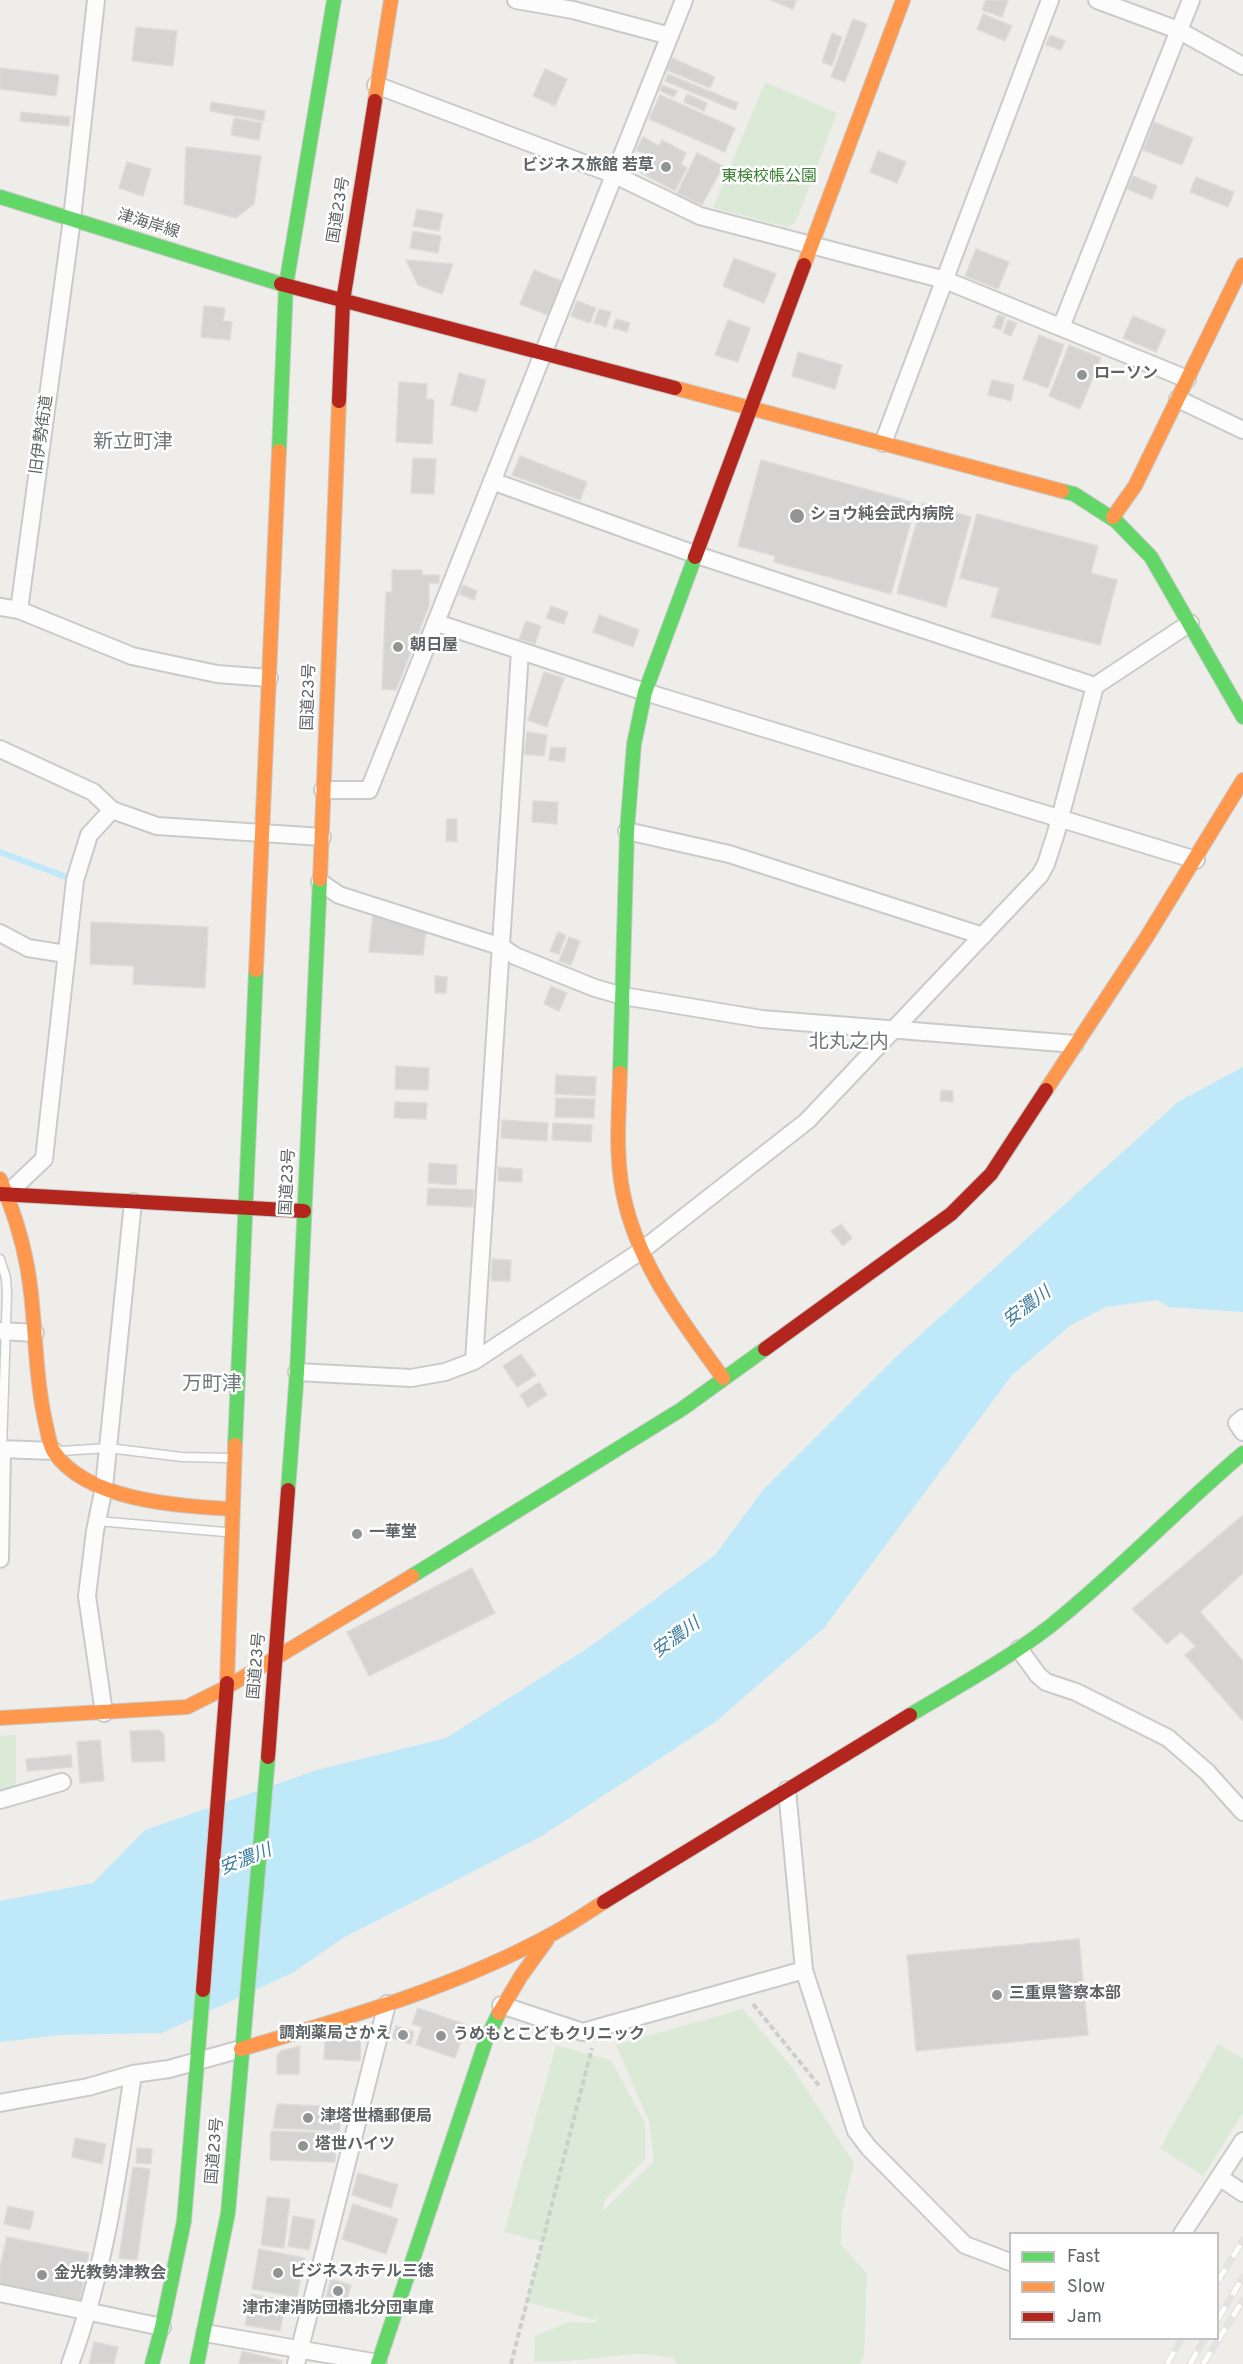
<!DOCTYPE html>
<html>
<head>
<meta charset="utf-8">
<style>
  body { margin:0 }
  #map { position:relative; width:1243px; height:2364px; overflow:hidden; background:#efedea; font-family:Overpass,sans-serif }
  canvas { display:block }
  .legend { position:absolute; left:1009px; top:2232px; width:210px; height:108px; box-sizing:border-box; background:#fff; border:2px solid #bfc1c2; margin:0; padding:8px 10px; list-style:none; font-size:18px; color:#5f6467 }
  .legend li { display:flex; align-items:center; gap:12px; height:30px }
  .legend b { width:30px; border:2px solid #bfc1c2 }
</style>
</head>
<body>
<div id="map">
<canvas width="1243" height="2364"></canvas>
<ul class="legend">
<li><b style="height:8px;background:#63d668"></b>Fast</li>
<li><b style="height:8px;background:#ff974d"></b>Slow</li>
<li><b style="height:8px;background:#b3261e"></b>Jam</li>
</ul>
</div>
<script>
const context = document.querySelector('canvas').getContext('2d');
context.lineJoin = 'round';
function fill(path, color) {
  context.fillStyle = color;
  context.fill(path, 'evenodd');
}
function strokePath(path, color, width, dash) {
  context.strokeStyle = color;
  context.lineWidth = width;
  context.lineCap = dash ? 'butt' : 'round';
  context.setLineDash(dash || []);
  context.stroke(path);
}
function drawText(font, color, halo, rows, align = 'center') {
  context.font = font + ' Overpass,"Noto Sans JP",sans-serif';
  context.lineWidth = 5;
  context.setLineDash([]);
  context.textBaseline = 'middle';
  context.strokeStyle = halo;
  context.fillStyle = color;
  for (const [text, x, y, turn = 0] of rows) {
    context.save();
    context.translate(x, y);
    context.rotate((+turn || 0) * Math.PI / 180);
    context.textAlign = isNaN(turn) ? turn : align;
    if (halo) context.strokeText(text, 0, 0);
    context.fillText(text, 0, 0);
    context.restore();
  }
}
const green = new Path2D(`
  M765,82L837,113L796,222L788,227L713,208Z
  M16,1735V1785L0,1793V1736Z
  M743,2009L792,2067L854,2163L842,2213L841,2244L867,2274L864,2355L860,2364H678L673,2358C661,2356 647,2353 635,2354C607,2356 560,2364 534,2361L535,2336L569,2322L596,2323L599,2309L595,2320L527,2302L543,2242L504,2232L556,2045L611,2060L645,2123V2159L605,2200L603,2211L654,2161L649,2122L616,2045Z
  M1218,2044L1243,2059V2113L1203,2176L1160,2148Z`);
const water = new Path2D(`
  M1243,1067V1312L1169,1307L1157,1300L1106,1307L1071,1325L1012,1375L824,1628L714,1723L540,1837L343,1938L294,1972L162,2033L60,2035L0,2042V1901L93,1883L145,1830L317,1770L446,1738L591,1646L715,1555L763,1490L897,1356L1178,1102Z`);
const stream = new Path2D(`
  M0,852L74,880`);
const building = new Path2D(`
  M770,0H793L796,1L793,9Z
  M986,0H1008L1002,17L982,10Z
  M983,14L1012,26L1005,41L977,29Z
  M853,19L867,24L845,82L831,77Z
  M136,27L177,31L173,66L132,61Z
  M832,33L842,37L832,66L822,62Z
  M1050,35L1065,41L1061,50L1046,45Z
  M672,58L715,77L710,88L667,70Z
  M0,68L59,75L56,96L0,89Z
  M545,69L567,79L555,106L533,96Z
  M668,74L738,103L735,110L665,81Z
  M662,85L677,91L674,97L660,91Z
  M687,94L707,103L704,111L684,102Z
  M660,95L735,128L725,152L649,119Z
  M211,102L265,111L264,121L210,111Z
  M21,112L70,117L69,126L20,121Z
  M234,118L262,123L259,140L231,135Z
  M1154,122L1193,138L1182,165L1143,150Z
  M643,137L659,146L662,140L686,153L681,164L687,168L675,191L634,169L643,153L636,150Z
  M186,147L261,156L254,204L236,218L184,204Z
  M878,151L906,162L897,183L870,172Z
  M697,153L723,166L702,205L677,193Z
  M127,162L151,169L143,196L119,188Z
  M1133,176L1157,186L1152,199L1127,189Z
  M1196,177L1234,192L1228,207L1190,192Z
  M417,209L443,214L439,231L413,226Z
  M413,231L441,236L438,253L410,248Z
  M976,249L1009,262L998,289L965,276Z
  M734,258L776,274L764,303L723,286Z
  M406,260L453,264L442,294L418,285Z
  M534,270L564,282L550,316L520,304Z
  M577,301L596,308L590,323L571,316Z
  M204,306L225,308L223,321L232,322L230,340L201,337Z
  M599,309L611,312L606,327L594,323Z
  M998,315L1005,317L1001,330L993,327Z
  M1133,316L1166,330L1156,352L1123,338Z
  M616,319L630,323L627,332L613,328Z
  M728,320L750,328L738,362L715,355Z
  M1008,320L1017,323L1011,336L1003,333Z
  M1039,335L1064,345L1048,388L1023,379Z
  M1069,345L1101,358L1080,409L1049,396Z
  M798,352L842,365L835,389L792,376Z
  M459,373L486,380L477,412L451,405Z
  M992,380L1014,385L1011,401L988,395Z
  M399,382L427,384L426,399L434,400L432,444L396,442Z
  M520,456L587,482L580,500L512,475Z
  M413,458L436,459L434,494L411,493Z
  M761,460L916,503L891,594L774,562L775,556L738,546Z
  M922,503L971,517L946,607L897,593Z
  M977,514L1098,546L1091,573L1117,580L1100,645L991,617L999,588L960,578Z
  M392,570H422V575H439V583H429V606L396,690L382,689L386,592H392Z
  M463,585L477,591L474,600L459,594Z
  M551,606L568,612L564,624L546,618Z
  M599,615L639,630L633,647L593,632Z
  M526,621L541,626L535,644L519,639Z
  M544,672L564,678L547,727L528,720Z
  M527,732L547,735L544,756L524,754Z
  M551,747L566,748L564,762L549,760Z
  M533,801L558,802L557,824L532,822Z
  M447,819H457V842L446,841Z
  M373,915L426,931L423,955L369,952Z
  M91,922L208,927L205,988L133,984L134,966L90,964Z
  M558,932L566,935L559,954L550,951Z
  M569,937L580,941L571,965L559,961Z
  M435,976L447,977L446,993H435Z
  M551,986L567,993L559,1011L544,1004Z
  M396,1066L429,1068L428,1090L395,1089Z
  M556,1075L596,1077L595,1096L555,1094Z
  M941,1090L953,1091V1102L940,1101Z
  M556,1098L595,1099L594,1118L555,1117Z
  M395,1102L427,1103L426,1119L394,1118Z
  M502,1120L548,1123L547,1141L501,1138Z
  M553,1123L592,1125L591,1142L552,1140Z
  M429,1163L457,1165L456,1185L428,1183Z
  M498,1167L522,1169V1182L498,1181Z
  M428,1188L474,1190L473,1207L427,1205Z
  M841,1224L852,1238L843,1246L831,1231Z
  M492,1259L511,1260L510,1281H491Z
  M521,1354L536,1375L517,1387L503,1366Z
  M539,1382L547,1395L528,1407L520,1395Z
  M1243,1515V1573L1200,1612L1243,1661V1721L1185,1655L1196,1646L1181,1632L1167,1644L1132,1609Z
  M472,1568L495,1613L369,1676L347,1632Z
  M159,1730L164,1734L165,1761L132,1762L130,1731Z
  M100,1740L104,1781L80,1783L77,1742Z
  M71,1755L72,1767L27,1771L26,1759Z
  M1079,1939L1088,2035L916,2051L907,1955Z
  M418,2008L467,2025L455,2058L416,2045L422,2027L412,2024Z
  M396,2026L414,2032L411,2044L392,2038Z
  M347,2034L361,2035L360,2061L324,2059L325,2039L347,2038Z
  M300,2046L299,2074H277V2056L281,2051Z
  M277,2104L344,2107L339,2131L273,2128Z
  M271,2131L336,2133L335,2162L270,2160Z
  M75,2138L106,2144L102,2164L72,2157Z
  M137,2148L152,2149L151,2164L136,2163Z
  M133,2167L150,2169L137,2260L119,2258Z
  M358,2173L398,2185L391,2208L352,2195Z
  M267,2197L290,2199L284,2248L261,2245Z
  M353,2204L398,2219L386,2254L342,2239Z
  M8,2206L34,2212L30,2230L4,2224Z
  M293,2216L315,2220L309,2250L288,2246Z
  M7,2237L89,2253L80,2300L0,2284V2267Z
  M259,2249L305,2258L297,2297L252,2289Z
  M331,2279L351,2285L346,2303L326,2297Z
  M251,2294L286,2301L280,2331L245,2325Z
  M94,2342L118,2347L114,2364H89Z
  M242,2351L282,2361L281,2364H239Z`);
const path = new Path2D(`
  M753,2004L821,2088
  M511,2364L592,2048`);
const lane = new Path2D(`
  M0,1259L6,1278L7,1293L2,1449
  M61,1451L108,1448L182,1457L227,1458
  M97,1521L225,1532`);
const street = new Path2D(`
  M516,0L573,10L670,36
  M1097,0L1178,30L1243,66
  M376,85L615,175L700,216L945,280L1187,379
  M1061,327L1191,0
  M1178,399L1243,430
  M883,443L1050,0
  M492,481L697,555L1095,686
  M0,607L19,610L132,656L217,674L269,678
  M19,610L72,219L96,0
  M437,623L645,692L1196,860
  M0,749L93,792L112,810L157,826L322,837
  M323,790H369L684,0
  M627,831L729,854L983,936
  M320,882L339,895L502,947L515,956L595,988L623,996L762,1019L1075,1044
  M0,933L28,948L66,954
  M7,1194L44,1159L75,880L89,835L112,810
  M0,1331L35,1333
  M474,1361L520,651
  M297,1372L411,1378L445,1372L474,1361L641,1251L807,1121L1040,875L1046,864L1056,833L1095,686L1190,623
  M1243,1418L1237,1423L1243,1432
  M0,1449L54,1451
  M0,1559L2,1449
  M1019,1649L1038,1675L1046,1682L1076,1692L1168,1738L1207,1772L1243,1812
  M104,1713L87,1596L95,1531L104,1487L133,1202
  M787,1790L804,1970L856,2131L869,2148L965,2245L1010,2262
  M0,1800L62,1782
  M501,2005L583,2032L804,1970
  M0,2103L88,2087L133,2074L169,2069L241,2049
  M1219,2177L1243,2193
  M1182,2234L1243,2141
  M0,2293L162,2327
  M205,2333L378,2363
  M70,2364C105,2270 118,2173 133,2074
  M296,2364L387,2004`);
const fast = new Path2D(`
  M0,197L281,284
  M279,451L286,285L334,0
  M1062,491L1074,494L1116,521L1151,557L1243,717
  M620,1073L627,831L634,744L645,692L695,557
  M235,1445L256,970
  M288,1490L297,1372L320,879
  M412,1576L682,1409L765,1349
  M910,1715C957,1687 1006,1660 1049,1627C1117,1573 1177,1509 1243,1453
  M152,2364L162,2327L184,2221L203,1990
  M197,2364L228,2213L268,1757
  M378,2364L486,2040L499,2013`);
const slow = new Path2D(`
  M375,101L391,0
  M804,265L903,0
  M675,388L1062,491
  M1113,517L1135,486L1243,265
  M320,879L339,401
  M256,970L279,451
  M620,1073C619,1113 615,1154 623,1193C637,1264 682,1321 723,1378
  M1046,1090L1148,935L1243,780
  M0,1179C16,1216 27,1254 31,1293C36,1338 36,1382 46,1425C48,1434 49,1444 54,1452C87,1501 179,1506 232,1509
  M227,1683L235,1445
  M0,1718L187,1707L227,1687L412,1576
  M499,2013L521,1976L547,1940
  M241,2049C347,2018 456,1987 554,1933C571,1924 588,1912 604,1902`);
const jam = new Path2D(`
  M281,284L675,388
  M339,401L343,301L375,101
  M695,557L804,265
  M0,1194L304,1211
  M765,1349L951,1214L991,1174L1046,1090
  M268,1757L288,1490
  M604,1902L910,1715
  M203,1990L227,1683`);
const rail = new Path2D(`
  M1218,2281L1243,2240
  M1218,2319L1243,2277
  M1167,2364L1182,2338
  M1190,2364L1205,2338
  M1203,2364L1243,2300`);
const markers = [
  [666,167,6,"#919495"],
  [1082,375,6,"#919495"],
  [797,516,8,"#919495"],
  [398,647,6,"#919495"],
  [357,1534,6,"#919495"],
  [997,1995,6,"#919495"],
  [403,2035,6,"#919495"],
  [441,2036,6,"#919495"],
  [308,2118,6,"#919495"],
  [303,2146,6,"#919495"],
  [278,2273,6,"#919495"],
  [42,2275,6,"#919495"],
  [338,2291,6,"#919495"]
];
const poiNames = [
  ["ビジネス旅館 若草",654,167,"right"],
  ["ローソン",1094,375],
  ["ショウ純会武内病院",810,516],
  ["朝日屋",410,647],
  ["一華堂",369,1534],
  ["三重県警察本部",1009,1995],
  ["調剤薬局さかえ",391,2035,"right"],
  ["うめもとこどもクリニック",453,2036],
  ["津塔世橋郵便局",320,2118],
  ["塔世ハイツ",315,2146],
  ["ビジネスホテル三徳",290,2273],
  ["金光教勢津教会",54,2275],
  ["津市津消防団橋北分団車庫",338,2310,"center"]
];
const parkNames = [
  ["東検校帳公園",769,178]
];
const streetNames = [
  ["国道23号",340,210,-81],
  ["津海岸線",148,225,17],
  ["旧伊勢街道",43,435,-82],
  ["国道23号",310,697,-88],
  ["国道23号",289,1182,-87],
  ["国道23号",258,1666,-85],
  ["国道23号",216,2151,-85]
];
const waterNames = [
  ["安濃川",1028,1308,-37],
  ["安濃川",677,1639,-36],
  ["安濃川",246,1861,-22]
];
const quarterNames = [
  ["新立町津",133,444],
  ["北丸之内",849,1044],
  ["万町津",212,1386]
];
fill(green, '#dbead6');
fill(water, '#bfe8f8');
strokePath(stream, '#bfe8f8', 6);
fill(building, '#d5d4d3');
strokePath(building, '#dedcd9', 1.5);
strokePath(lane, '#c9caca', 11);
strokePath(street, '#c9caca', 20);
strokePath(fast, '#c9cac9', 16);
strokePath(slow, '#c9cac9', 16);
strokePath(jam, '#c9cac9', 16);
strokePath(path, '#cbd0cd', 4, [6, 3]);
strokePath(lane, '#fdfcfc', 8);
strokePath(street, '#fdfcfc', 16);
strokePath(fast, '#63d668', 14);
strokePath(slow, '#ff974d', 14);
strokePath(jam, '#b3261e', 14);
strokePath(rail, '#e3e3e2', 7);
strokePath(rail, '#fff', 4.5, [14]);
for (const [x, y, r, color] of markers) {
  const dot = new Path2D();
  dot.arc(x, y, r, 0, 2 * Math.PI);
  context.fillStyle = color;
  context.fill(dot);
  strokePath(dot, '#fff', 2);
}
drawText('bold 16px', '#5f6467', '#fff', poiNames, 'left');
drawText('16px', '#3c8035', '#fff', parkNames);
drawText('16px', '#5f6467', '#fff', streetNames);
drawText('italic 18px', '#3f7c9f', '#fff', waterNames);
drawText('20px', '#707679', '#fff', quarterNames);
</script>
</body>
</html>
